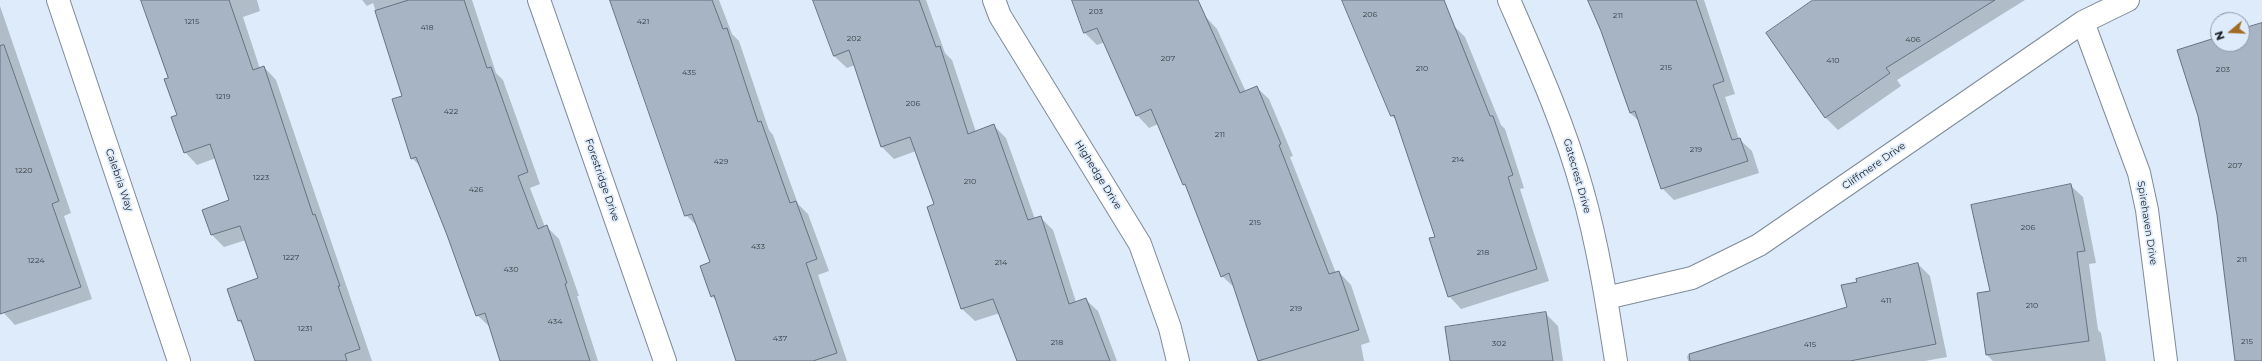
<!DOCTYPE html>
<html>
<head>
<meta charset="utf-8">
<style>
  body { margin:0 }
  #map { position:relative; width:2262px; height:361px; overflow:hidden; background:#ddebfb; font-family:Montserrat,sans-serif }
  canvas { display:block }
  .north { position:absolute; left:2210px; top:12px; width:40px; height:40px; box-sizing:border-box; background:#ddebfb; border:1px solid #8e98a4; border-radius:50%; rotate:251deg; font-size:11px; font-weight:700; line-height:16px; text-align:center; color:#171c21 }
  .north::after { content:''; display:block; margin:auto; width:14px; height:18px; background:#a06c24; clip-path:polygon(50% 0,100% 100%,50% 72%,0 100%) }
</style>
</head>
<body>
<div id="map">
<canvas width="2262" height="361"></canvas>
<div class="north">N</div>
</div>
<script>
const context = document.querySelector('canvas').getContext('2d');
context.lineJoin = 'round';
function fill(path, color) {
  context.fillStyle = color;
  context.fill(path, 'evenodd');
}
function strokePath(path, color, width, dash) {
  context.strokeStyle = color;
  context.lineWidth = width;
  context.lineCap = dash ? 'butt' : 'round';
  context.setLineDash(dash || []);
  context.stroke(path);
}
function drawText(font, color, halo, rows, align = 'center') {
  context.font = font + ' Montserrat,sans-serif';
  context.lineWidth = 3.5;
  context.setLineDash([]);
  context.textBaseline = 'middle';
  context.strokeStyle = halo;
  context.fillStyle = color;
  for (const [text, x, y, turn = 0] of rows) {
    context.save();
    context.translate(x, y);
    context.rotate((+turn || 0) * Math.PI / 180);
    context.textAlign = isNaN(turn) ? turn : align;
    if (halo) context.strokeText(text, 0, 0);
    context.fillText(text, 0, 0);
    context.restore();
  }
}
const shadow = new Path2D(`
  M142,0H257L260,11L243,17L260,69L264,67L276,80L372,361H256L244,326L238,320L259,279L246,240L224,247L212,235L203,210L231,201L216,158L197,165L185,152L169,79Z
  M362,0H472L496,73L503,80L540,184L530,188L545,227H547L559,239L579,296H577L598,361H502L490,327L477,315L448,234L421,167L412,158L404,96L373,3L367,6Z
  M610,0H719L732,34L739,41L769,130L773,135L798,204L808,214L829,271L818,275L847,361H737L717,302L712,296L711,263L698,227L686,215Z
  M814,0H926L945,53L952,60L976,132L994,126L1006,138L1035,219L1040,217L1053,230L1076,302L1085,299L1098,311L1117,361H1018L1000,313L975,321L962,309L928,207L935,205L916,151L894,159L881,146L855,65L847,68L834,56Z
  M1073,0H1190L1217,29L1246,92L1256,87L1269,99L1293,156L1290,157L1336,273L1339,272L1351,285L1370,342L1361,345L1364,361H1258L1235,288L1222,276L1188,189L1184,184L1158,124L1149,128L1137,115L1105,42L1097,45L1085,33Z
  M1344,0H1442L1453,25L1465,37L1501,125L1505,129L1524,188L1520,189L1549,281L1461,309L1449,296L1436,237L1397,121L1391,115Z
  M1590,0H1704L1735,94L1725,97L1739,139L1752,151L1759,173L1674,200L1662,188L1640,122L1630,113Z
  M1815,0H2025L1897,80L1901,86L1838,130L1826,118L1767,34Z
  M0,6L71,213L64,216L92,299L15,325L2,311L0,312Z
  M2070,185L2083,197L2096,263L2089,264L2098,330L2101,333L2106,361H1993L1987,355L1991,292Z
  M1918,264L1930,276L1947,357L1925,361H1688L1687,356L1714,350L1713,347L1848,308L1858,283Z
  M1545,313L1558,326L1563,361H1451Z`);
const building = new Path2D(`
  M141,0H229L253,70L264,66L313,215L315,214L340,286H338L360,349L345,354L347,361H255L241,320L238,321L227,289L258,278L240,226L211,235L202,210L229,200L210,144L184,153L171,117L177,115L164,79L168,78Z
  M409,0H464L487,68L491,67L528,172L518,176L538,229L547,225L567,283L565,284L590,361H500L485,313L476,316L447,235L416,157L411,159L392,99L402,96L375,11Z
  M610,0H712L723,29L727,28L758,122L761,121L790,203L796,201L817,259L806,263L837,353L813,361H736L714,295L711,297L700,266L710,262L692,214L685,216Z
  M813,0H919L936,47L940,46L968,134L994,124L1028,220L1041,216L1069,304L1086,298L1110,361H1017L993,299L961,309L927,207L934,204L910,137L881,147L849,50L834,56Z
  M1072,0H1198L1240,93L1257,86L1281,144L1279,145L1329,274L1339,271L1359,330L1258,361L1229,273L1221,277L1185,184L1183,185L1151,109L1136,116L1097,28L1084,33Z
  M1342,0H1444L1490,116H1493L1513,175L1508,177L1537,269L1448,297L1429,238L1435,237L1394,115L1391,116Z
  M1588,0H1696L1724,81L1713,85L1732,140L1740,138L1748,161L1661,189L1635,111L1630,113L1601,31Z
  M1813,0H1995L1886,68L1890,73L1825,118L1766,33Z
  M2262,23V361H2235L2217,215L2198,116L2177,50L2218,37V44H2242V29Z
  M4,45L59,201L52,204L81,287L0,314V46Z
  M2071,184L2085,251L2077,252L2089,341L1986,355L1977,293L1990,291L1971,205Z
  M1918,263L1936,344L1850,361H1690L1689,354L1847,307L1841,285L1857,282L1856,279Z
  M1546,312L1553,361H1450L1445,327Z`);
const street = new Path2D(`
  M58,0L179,361
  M539,0L665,361
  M994,0L1000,16L1140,244L1170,328L1178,361
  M1509,0C1536,62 1564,124 1582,189C1598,245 1607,303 1616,361
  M2083,22L2139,173L2147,210L2166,361
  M1606,298L1692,278L1759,245L2083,22L2128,0`);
const numberNames = [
  ["203",1096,12],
  ["206",1370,15],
  ["211",1618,16],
  ["1215",192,22],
  ["421",643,22],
  ["418",427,28],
  ["202",854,39],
  ["406",1913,40],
  ["207",1168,59],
  ["410",1833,61],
  ["215",1666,68],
  ["210",1422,69],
  ["203",2223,70],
  ["435",689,73],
  ["1219",223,97],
  ["206",913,104],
  ["422",451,112],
  ["211",1220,135],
  ["219",1696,150],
  ["214",1458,160],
  ["429",721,162],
  ["207",2235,166],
  ["1220",24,171],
  ["1223",261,178],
  ["210",970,182],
  ["426",476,190],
  ["215",1255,223],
  ["206",2028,228],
  ["433",758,247],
  ["218",1483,253],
  ["1227",291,258],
  ["211",2242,260],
  ["1224",36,261],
  ["214",1001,263],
  ["430",511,270],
  ["411",1886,301],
  ["210",2032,306],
  ["219",1296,309],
  ["434",555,322],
  ["1231",305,329],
  ["437",780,339],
  ["215",2247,342],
  ["218",1057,343],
  ["302",1499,344],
  ["415",1810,345]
];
const streetNames = [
  ["Cliffmere Drive",1874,166,-35],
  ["Highedge Drive",1098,175,58],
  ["Gatecrest Drive",1577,176,74],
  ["Calebria Way",119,180,71],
  ["Forestridge Drive",602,180,71],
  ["Spirehaven Drive",2147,223,81]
];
fill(shadow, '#0003');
fill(building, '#a7b4c3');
strokePath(building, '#657280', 1);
strokePath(street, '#7e8b99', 24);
strokePath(street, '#fff', 22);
drawText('8px', '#3b424a', null, numberNames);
drawText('10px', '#171c21', '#ddebfb', streetNames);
</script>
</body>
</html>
